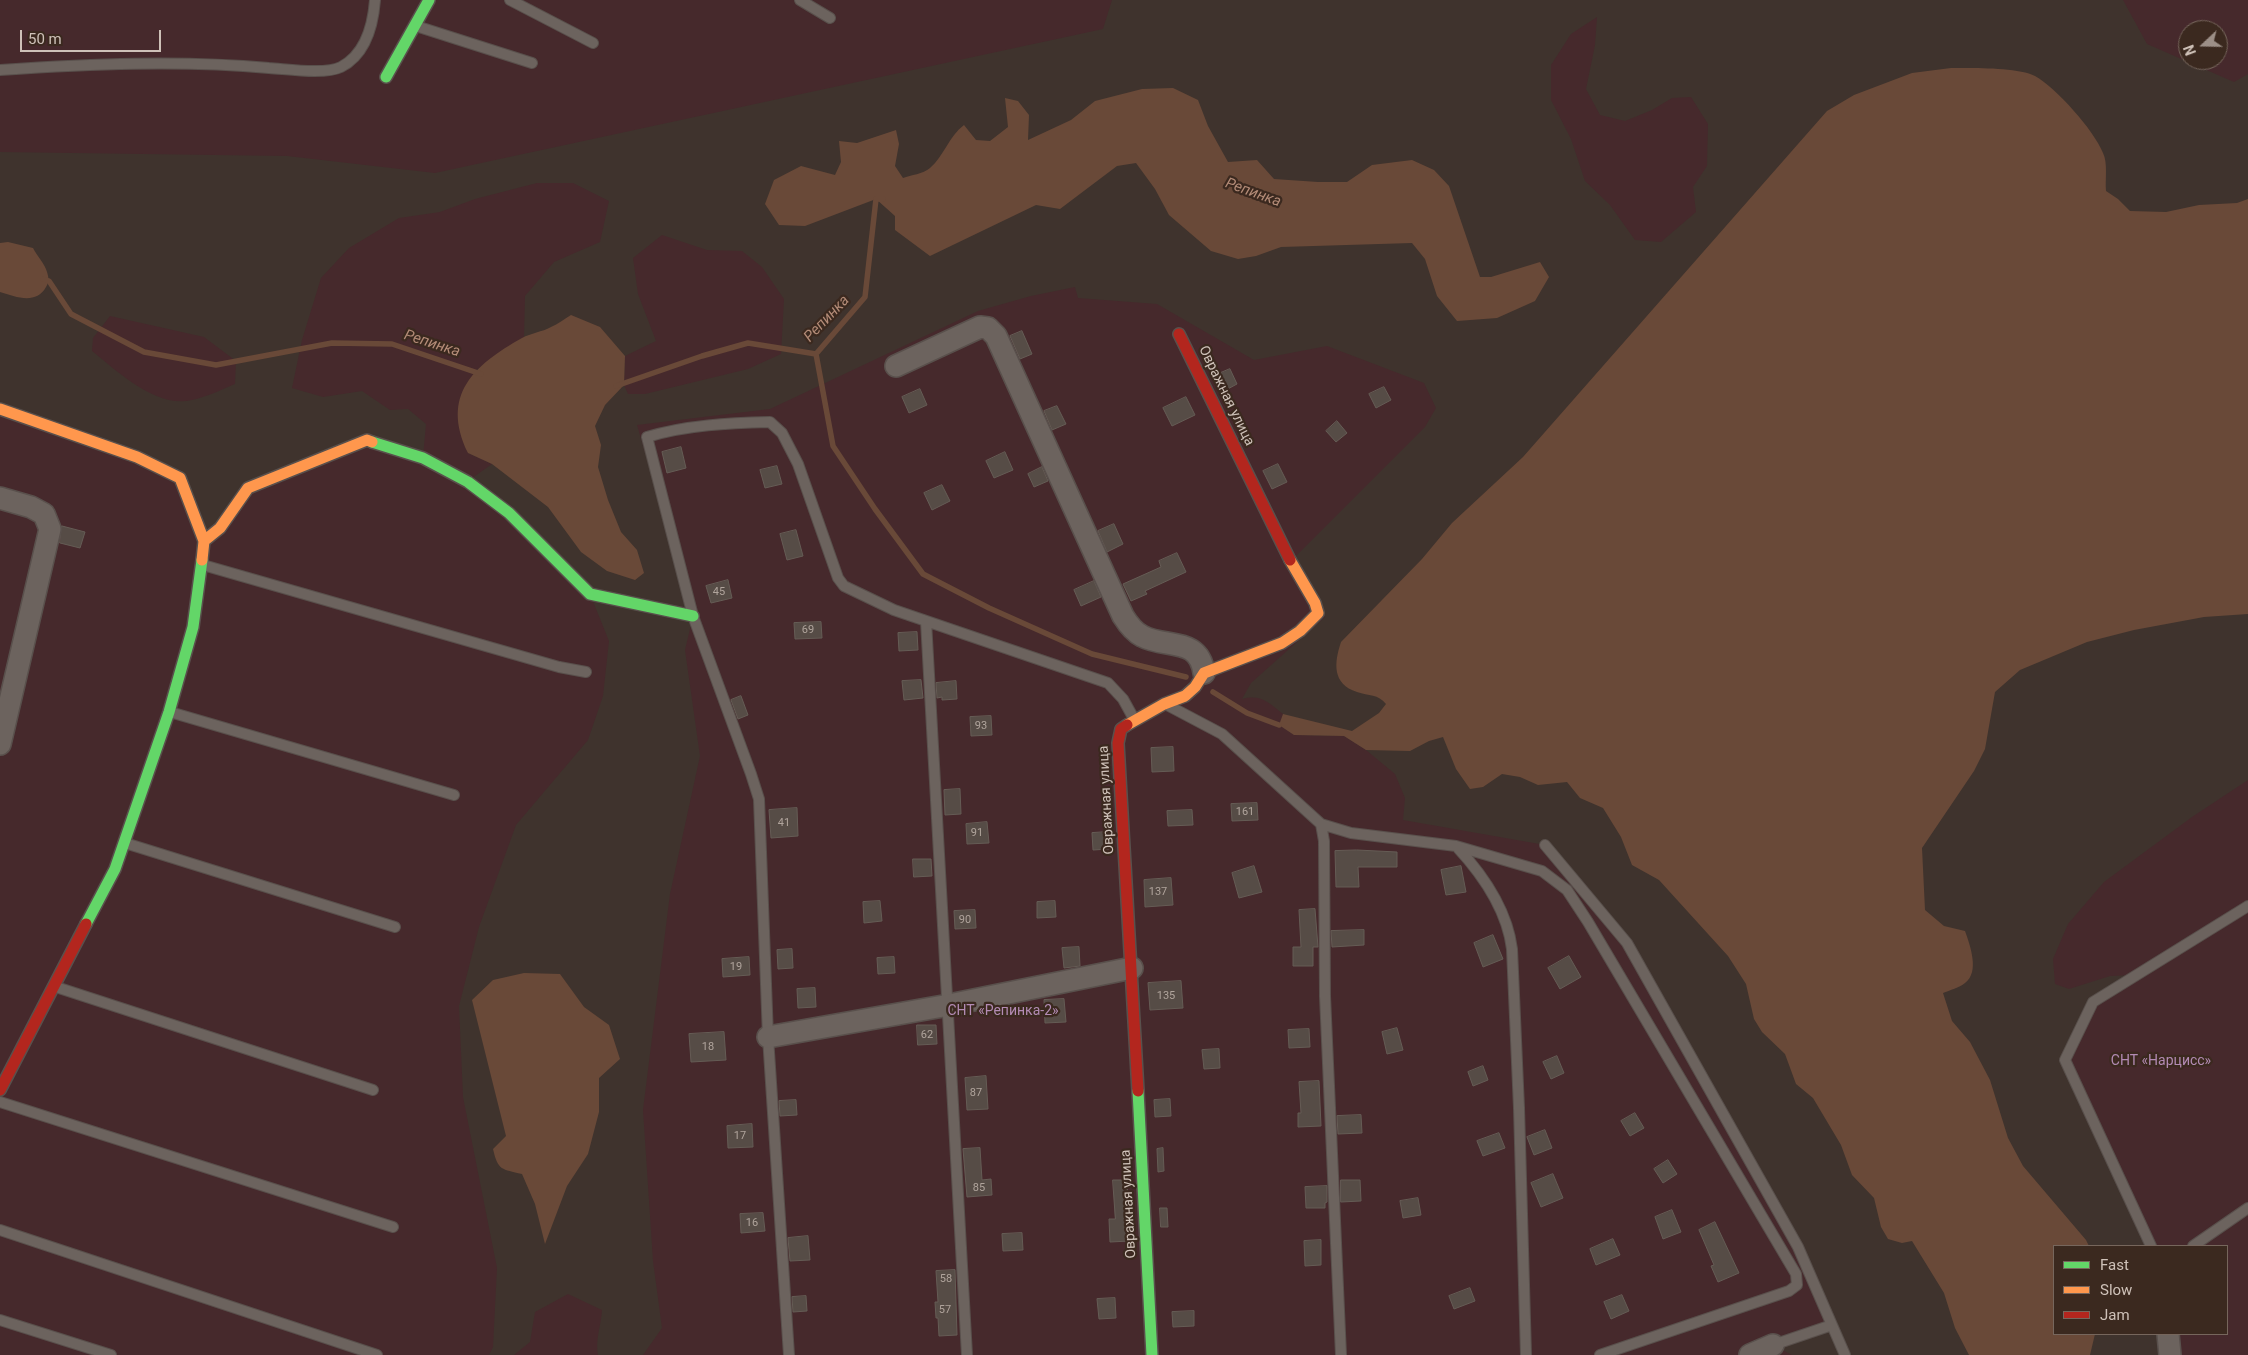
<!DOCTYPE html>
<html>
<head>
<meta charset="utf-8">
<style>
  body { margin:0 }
  #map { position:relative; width:2248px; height:1355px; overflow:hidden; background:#3f332d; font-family:Roboto,sans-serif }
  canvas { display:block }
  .legend { position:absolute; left:2053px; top:1245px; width:175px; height:90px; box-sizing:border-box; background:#3b291f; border:1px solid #76665c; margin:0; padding:6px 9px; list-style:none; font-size:15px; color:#cec1b8 }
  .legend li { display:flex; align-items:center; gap:10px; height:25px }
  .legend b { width:25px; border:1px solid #76665c }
  .north { position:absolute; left:2178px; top:20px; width:50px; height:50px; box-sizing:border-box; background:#3b291f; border:1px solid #76665c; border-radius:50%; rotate:249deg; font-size:14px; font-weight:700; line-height:20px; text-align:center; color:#cec1b8 }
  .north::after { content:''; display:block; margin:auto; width:18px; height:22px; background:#9c8f87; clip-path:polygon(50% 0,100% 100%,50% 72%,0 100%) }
  .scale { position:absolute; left:20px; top:30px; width:141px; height:22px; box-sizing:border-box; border:2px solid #cec1b8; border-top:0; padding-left:6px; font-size:15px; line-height:18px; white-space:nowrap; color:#cec1b8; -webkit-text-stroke:4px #3b291f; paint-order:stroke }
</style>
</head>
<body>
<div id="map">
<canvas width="2248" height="1355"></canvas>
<ul class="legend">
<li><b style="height:6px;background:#63d668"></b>Fast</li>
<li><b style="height:6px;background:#ff974d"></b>Slow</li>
<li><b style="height:6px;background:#b3261e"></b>Jam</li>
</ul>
<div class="north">N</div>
<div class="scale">50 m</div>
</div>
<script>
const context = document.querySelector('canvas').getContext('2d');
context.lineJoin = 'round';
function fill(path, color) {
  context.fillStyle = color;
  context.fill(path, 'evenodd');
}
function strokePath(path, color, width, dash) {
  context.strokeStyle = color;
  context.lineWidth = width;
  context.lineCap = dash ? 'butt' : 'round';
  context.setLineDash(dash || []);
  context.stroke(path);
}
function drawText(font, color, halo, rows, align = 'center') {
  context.font = font + ' Roboto,sans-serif';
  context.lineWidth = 4.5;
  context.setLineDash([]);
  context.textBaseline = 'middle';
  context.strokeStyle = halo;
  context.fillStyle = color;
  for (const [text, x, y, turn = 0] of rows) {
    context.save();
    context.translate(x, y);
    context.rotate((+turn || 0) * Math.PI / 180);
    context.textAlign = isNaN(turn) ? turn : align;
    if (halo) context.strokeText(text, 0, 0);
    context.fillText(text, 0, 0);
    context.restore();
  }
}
const green = new Path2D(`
  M0,0H1112L1103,29L435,173L287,156L0,152Z
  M2123,0H2248V74L2234,82L2147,44ZM2188,30H2218V60H2188Z
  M1597,17L1595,45L1586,89L1600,115L1625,121L1652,110L1672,98L1691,97L1708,124L1707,166L1693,187L1696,212L1661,242L1635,240L1610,205L1585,181L1571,139L1551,100V65L1571,34Z
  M537,183H573L609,201L600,242L554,262L525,296L524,337L475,371L468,453L492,464L468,481L590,594L609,641L603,696L588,740L516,825L479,927L459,1006L463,1097L497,1268L493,1347L489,1355H0V409L180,478L204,541L248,488L367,440L423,457L426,424L408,409L390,410L362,391L323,397L292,388L302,340L321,278L349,248L399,218L440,212L475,199Z
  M662,235L707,250L742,251L762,267L784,299L781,354L748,369L645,394H628L624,385L625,356L656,341L638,294L633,258Z
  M1075,287L1078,298L1157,304L1254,360L1327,346L1424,383L1436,408L1425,427L1293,559L1325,617L1251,683L1242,699C1261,694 1268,702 1283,714L1280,725L1294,735L1344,736L1366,750L1395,774L1405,798L1403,820L1545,845L1627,943L1798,1247L1832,1325L1773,1345L1792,1355H643L662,1328L653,1261L643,1110L670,894L700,756L685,650L693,616L637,425L770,409L978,311L1031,296Z
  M110,316L204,337L236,361L235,384C221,390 206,397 192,400C157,409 117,371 92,351L93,338Z
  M2248,780V1355H2170L2168,1334H2227V1246H2151L2065,1060L2093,1002L2134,975L2110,976L2069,989L2055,984L2053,959L2068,924L2104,882L2192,817Z
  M568,1294L602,1310C601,1326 595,1340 598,1355H514L530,1342L535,1312Z`);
const water = new Path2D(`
  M1951,68C1971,68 2018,67 2035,76C2056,88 2094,130 2103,153C2108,163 2105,180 2106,191L2118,199L2130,211L2166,212L2199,205L2237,203L2248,199V614L2204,617L2134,630L2087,642L2020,670L1995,692L1985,749L1974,771L1922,848L1925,910L1944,926L1965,931C1970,945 1980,972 1965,983C1959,988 1950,990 1943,993L1952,1021L1970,1042L1990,1080L2008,1138L2023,1166L2086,1240L2089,1246H2054V1334H2095L2090,1355H1969L1955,1328L1944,1293L1912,1241L1902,1243L1888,1239L1881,1227L1874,1198L1852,1175L1841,1145L1813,1098L1796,1084L1785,1054L1762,1032L1754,1019L1746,984L1728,956L1659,880L1632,865L1621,837L1603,808L1580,798L1567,782L1538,785L1520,777L1502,774L1483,787L1470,789L1456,769L1443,737L1429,741L1410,751L1366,750L1344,736L1294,735L1279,725L1283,714L1352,731L1379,713L1386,704C1378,694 1369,696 1357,692C1332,684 1334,663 1341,642L1422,559L1452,523L1523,457L1827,111L1854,95L1912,73Z
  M1173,88L1198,100L1208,126L1228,162L1257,160L1274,179L1318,182H1347L1372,165L1412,160L1434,170L1449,186L1480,277H1491L1540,262L1549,277L1535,301L1497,318L1457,321L1437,296L1425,259L1412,243L1281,247L1256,256L1238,259L1211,251L1169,215L1155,189L1136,163L1117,166L1060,209L1036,205L930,256L895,230V216L876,199L805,226L779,225L765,204L774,180L801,166L835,175L841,162L839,141L857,143L896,130L899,144L895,166L903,178C911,175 923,174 930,168C944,156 949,136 964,125L976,140L990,141L1008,127L1005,98L1018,101L1029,115L1028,140L1071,120L1095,101L1142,89Z
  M8,242L33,248C37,256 45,264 47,272C49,278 49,282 46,287C36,305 16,297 0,292V243Z
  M571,315L600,327L625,356L624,385L605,405L595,426L601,445L598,467L608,500L621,532L637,550L644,573L635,580L607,571L581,552L548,507L492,464L468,453C440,395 474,365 522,338C531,333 542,332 551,327C558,324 564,319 571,315Z
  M524,973L560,974L584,1007L609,1025L620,1059L599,1078V1112L588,1154L567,1186L545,1244L535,1204L522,1174C502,1169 498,1171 493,1149L506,1136L472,1000L493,980Z`);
const stream = new Path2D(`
  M43,279L49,281L71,314L144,352L216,365L332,343L392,344L481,374
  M816,354L833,446L875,509L923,574L989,608L1092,654L1186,677
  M616,386L702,356L748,343L816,354L865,297L876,199H883
  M1213,692L1247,713L1279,725`);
const building = new Path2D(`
  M1022,331L1032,354L1020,359L1010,336Z
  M1230,369L1237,384L1224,391L1216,375Z
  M1384,387L1391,400L1376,408L1369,394Z
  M920,389L927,405L909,413L902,397Z
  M1186,397L1195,415L1172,426L1163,408Z
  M1057,406L1066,424L1052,430L1044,411Z
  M1337,421L1347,433L1336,442L1326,431Z
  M681,447L686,468L667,473L662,452Z
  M1005,452L1013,470L994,478L986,461Z
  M1278,464L1287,482L1272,489L1263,471Z
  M777,466L782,484L765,488L760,470Z
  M1042,467L1048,481L1034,487L1028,474Z
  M942,485L950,501L932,510L924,493Z
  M1114,524L1123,544L1107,552L1098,531Z
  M62,526L85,532L80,548L60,543Z
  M796,530L803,556L787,560L780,534Z
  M1177,553L1186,572L1145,591L1147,594L1131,601L1123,584L1161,567L1159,561Z
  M728,580L732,598L711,603L706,586Z
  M1094,581L1101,597L1081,606L1074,590Z
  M821,622L822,638L795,639L794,623Z
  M917,632L918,650L899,651L898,633Z
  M921,680L923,698L904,700L902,681Z
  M956,681L957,699L942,700V697L937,698L936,683Z
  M741,696L748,715L738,719L731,700Z
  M991,716L992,735L971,736L970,717Z
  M1173,747L1174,771L1152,772L1151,748Z
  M960,789L961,814L945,815L944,790Z
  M1257,803L1258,820L1232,821L1231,804Z
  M797,808L798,836L771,838L769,810Z
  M1192,810L1193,825L1168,826L1167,811Z
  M987,822L989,843L967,844L966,824Z
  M1108,832L1109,849L1093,850L1092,833Z
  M1357,850L1397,852V867H1358L1359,887H1336L1335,851Z
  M913,859H931L932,876L914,877Z
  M1254,866L1262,892L1239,898L1232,873Z
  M1461,866L1466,892L1446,895L1441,870Z
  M1171,878L1173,905L1145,907L1144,880Z
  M880,901L882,921L864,923L863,902Z
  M1055,901L1056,917L1037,918V902Z
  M1315,909L1318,947H1313V966H1293V947H1301L1299,910Z
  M975,910L976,928L955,929L954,911Z
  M1364,930V945L1332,947L1331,931Z
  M1493,935L1503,959L1483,967L1474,943Z
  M1079,947L1080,966L1064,968L1062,948Z
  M792,949L793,968L778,969L777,950Z
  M1569,956L1581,977L1560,989L1548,968Z
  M749,957L750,975L723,977L722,959Z
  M894,957L895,973L878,974L877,958Z
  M1181,981L1183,1008L1150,1010L1148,983Z
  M815,988L816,1007L798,1008L797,989Z
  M1064,999L1066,1022L1045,1023L1044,1000Z
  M917,1025H936L937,1044L918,1045Z
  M1397,1028L1403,1050L1387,1054L1382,1032Z
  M1309,1029L1310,1047L1289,1048L1288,1030Z
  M724,1032L726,1060L691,1062L689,1034Z
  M1219,1049L1220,1068L1204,1069L1202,1050Z
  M1557,1056L1564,1073L1551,1079L1543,1062Z
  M1483,1066L1488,1080L1473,1086L1468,1072Z
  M986,1076L988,1109L967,1110L965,1078Z
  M1319,1081L1321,1126L1298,1127V1113H1301L1299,1082Z
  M1170,1099L1171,1116L1155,1117L1154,1100Z
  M796,1100L797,1115L780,1116L779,1101Z
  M1635,1113L1644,1128L1630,1136L1621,1121Z
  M1361,1115L1362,1133L1338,1134L1337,1116Z
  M752,1124L753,1147L728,1148L727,1126Z
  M1545,1130L1552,1148L1534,1155L1527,1137Z
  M1499,1133L1505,1148L1483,1156L1477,1141Z
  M980,1148L982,1180L991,1179L992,1195L967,1197L963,1149Z
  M1163,1148L1164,1171L1158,1172L1157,1149Z
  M1668,1160L1677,1174L1663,1183L1654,1169Z
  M1553,1174L1563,1198L1541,1207L1531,1183Z
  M1113,1180H1127L1130,1241L1110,1242L1109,1219H1115Z
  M1341,1180H1360L1361,1201L1341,1202Z
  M1327,1186V1202L1325,1203V1208H1306L1305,1187Z
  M1418,1198L1421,1215L1403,1218L1400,1201Z
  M1160,1208H1167L1168,1227H1161Z
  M1672,1210L1681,1232L1663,1239L1655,1217Z
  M763,1213L765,1231L741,1233L740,1214Z
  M1715,1222L1739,1273L1718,1282L1711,1266L1714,1265L1699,1230Z
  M1022,1233L1023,1250L1003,1251L1002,1234Z
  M808,1236L810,1260L790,1261L788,1238Z
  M1613,1239L1620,1255L1596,1265L1590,1249Z
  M1321,1240V1265L1305,1266L1304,1241Z
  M955,1270L957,1335L939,1336L938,1318H936L935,1302H938L936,1271Z
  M1470,1288L1475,1301L1454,1309L1449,1296Z
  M1622,1295L1629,1311L1611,1319L1604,1302Z
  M806,1296L807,1311L793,1312L792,1297Z
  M1115,1298L1116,1318L1099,1319L1097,1299Z
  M1194,1311V1326L1173,1327L1172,1312Z`);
const lane = new Path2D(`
  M510,0L593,43
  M800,0L830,18
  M416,26L532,63
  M0,70C90,64 179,60 269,68C287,69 325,75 341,67C366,54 373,26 375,0
  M203,565L559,667L586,672
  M926,621L967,1355
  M1169,706L1222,734L1321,824L1351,833L1456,846L1542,871L1567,890L1588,922L1796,1274L1797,1285L1789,1291L1600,1355
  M170,712L454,795
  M1321,824L1324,841L1325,996L1341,1355
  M125,843L395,927
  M1545,845L1627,943L1798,1247L1845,1355
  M1457,847C1483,875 1507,909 1512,949L1519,1108L1526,1355
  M56,987L373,1090
  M0,1102L393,1227
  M0,1230L377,1355
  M2151,1246L2065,1060L2093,1002L2248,906
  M2193,1246L2248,1208
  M0,1320L111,1355
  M1773,1345L1832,1325
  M789,1355L768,1037L759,799L751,774L693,616L647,437C686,425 730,423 770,422L782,433L798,464L838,578L844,586L894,610L1108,683L1123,699L1134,719`);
const street = new Path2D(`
  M896,366L980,327L988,328L996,336L1123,616C1128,624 1134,632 1142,636C1166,649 1199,636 1204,673
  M0,498L31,507L44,514L50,529L0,744
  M768,1037L949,1005L1132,968
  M2168,1334L2170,1355
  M1750,1355L1773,1345`);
const fast = new Path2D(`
  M386,77L429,0
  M372,442L423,458L468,482L509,513L590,594L693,616
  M86,924L115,869L169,712L193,627L202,560
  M1138,1091L1152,1355`);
const slow = new Path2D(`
  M0,409L137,457L180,478L204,541L202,560
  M204,541L220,528L248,488L367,440L372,442
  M1127,725L1164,704L1185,696L1195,687L1204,673L1282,643L1300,631L1318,613L1315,603L1290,560`);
const jam = new Path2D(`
  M1179,334L1290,560
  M1127,725L1121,729L1118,743L1138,1091
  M0,1090L86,924`);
const numberNames = [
  ["45",719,592],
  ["69",808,630],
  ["93",981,726],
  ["161",1245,812],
  ["41",784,823],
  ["91",977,833],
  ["137",1158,892],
  ["90",965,920],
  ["19",736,967],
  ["135",1166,996],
  ["62",927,1035],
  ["18",708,1047],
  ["87",976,1093],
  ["17",740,1136],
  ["85",979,1188],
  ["16",752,1223],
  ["58",946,1279],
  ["57",945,1310]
];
const streetNames = [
  ["Овражная улица",1226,396,64],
  ["Овражная улица",1107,800,-93],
  ["Овражная улица",1129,1204,-93]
];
const parkNames = [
  ["СНТ «Репинка-2»",1003,1011],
  ["СНТ «Нарцисс»",2161,1061]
];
const waterNames = [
  ["Репинка",1253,193,20],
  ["Репинка",827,319,-46],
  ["Репинка",432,344,18]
];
fill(green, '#46292c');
fill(water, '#694938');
strokePath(stream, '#694938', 5.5);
fill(building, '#564c46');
strokePath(building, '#655c55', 1);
strokePath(lane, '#59504c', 12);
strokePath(street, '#59504c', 24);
strokePath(fast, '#59504c', 14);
strokePath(slow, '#59504c', 14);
strokePath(jam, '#59504c', 14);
strokePath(lane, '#6c635e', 10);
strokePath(street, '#6c635e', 21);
strokePath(fast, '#63d668', 11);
strokePath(slow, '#ff974d', 11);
strokePath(jam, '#b3261e', 11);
drawText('11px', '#b0a49c', null, numberNames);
drawText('14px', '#cec1b8', '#3b291f', streetNames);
drawText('14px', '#b38bb4', '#3b291f', parkNames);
drawText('italic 15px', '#b38b77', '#3b291f', waterNames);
</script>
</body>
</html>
